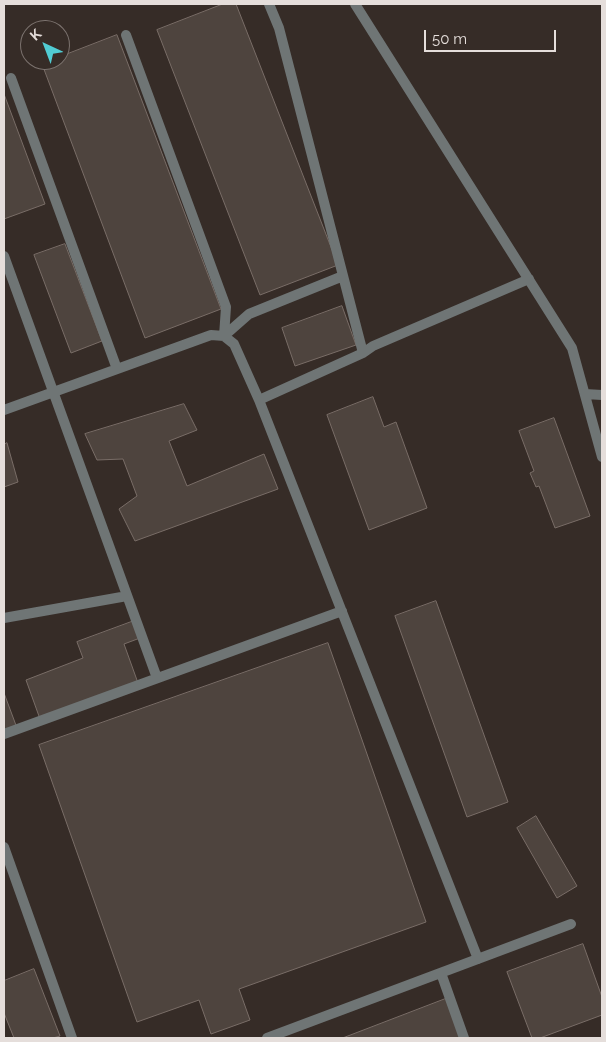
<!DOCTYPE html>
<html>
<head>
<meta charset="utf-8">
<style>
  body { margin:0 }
  #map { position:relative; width:606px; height:1042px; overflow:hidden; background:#362c27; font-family:Raleway,sans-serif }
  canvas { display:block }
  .frame { position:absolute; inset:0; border:5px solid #e5dedb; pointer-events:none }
  .north { position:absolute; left:20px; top:20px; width:50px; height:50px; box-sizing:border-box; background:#362c27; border:1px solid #7c736f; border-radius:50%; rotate:317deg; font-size:14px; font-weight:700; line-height:20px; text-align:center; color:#e5dedb }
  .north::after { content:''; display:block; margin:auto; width:18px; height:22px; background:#51ccd3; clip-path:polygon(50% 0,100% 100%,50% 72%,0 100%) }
  .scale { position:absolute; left:424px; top:30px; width:132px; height:22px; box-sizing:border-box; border:2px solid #e5dedb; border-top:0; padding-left:6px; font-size:15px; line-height:18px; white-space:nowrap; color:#e5dedb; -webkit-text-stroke:4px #362c27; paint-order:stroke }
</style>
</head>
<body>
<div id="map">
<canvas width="606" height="1042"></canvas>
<div class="frame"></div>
<div class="north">K</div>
<div class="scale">50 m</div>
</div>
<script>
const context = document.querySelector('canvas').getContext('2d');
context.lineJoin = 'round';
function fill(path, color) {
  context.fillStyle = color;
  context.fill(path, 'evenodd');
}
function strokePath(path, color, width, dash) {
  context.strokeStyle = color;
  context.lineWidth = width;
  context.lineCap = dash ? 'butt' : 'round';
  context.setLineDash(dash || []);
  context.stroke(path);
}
const building = new Path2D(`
  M223,4H236L338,265L260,295L157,30Z
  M117,35L221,309L145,338L42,64L52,60H60V57Z
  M4,94L45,204L4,219Z
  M65,244L102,341L71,353L34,255Z
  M342,306L356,345L295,366L282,328Z
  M373,397L384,427L396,422L427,508L369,530L327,415Z
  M184,404L197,430L169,441L187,486L264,454L278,489L135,541L119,509L137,496L123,459L97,460L85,434Z
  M554,418L590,516L555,528L539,486L536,487L530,473L534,471L519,431Z
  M7,443L18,482L4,487V445Z
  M436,601L508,802L467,817L395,616Z
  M134,621L140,638L124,644L138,683L40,719L26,680L83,658L77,642Z
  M328,643L426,922L239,989L250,1020L211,1034L199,1000L137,1022L39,745Z
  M4,693L17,728L4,733Z
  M536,816L577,886L557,898L517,828Z
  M583,944L602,997V1015L540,1038H532L507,972Z
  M34,969L60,1036L53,1038H14L4,1013V981Z
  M448,998L463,1038H343Z`);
const lane = new Path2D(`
  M269,4L279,28L363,353
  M355,4L572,348L602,457
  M126,35L226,307L224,336
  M11,78L117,369
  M4,256L157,678
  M224,336L249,314L343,276
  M585,394L602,395
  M259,400L363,353L373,346L529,279
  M4,410L211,335L224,336L234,344L259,400L478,959
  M4,618L127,596
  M4,734L342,611
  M4,847L72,1038
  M441,973L464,1038
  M267,1038L571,924`);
fill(building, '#4e443e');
strokePath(building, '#796d67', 1);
strokePath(lane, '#6f7575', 10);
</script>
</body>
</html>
